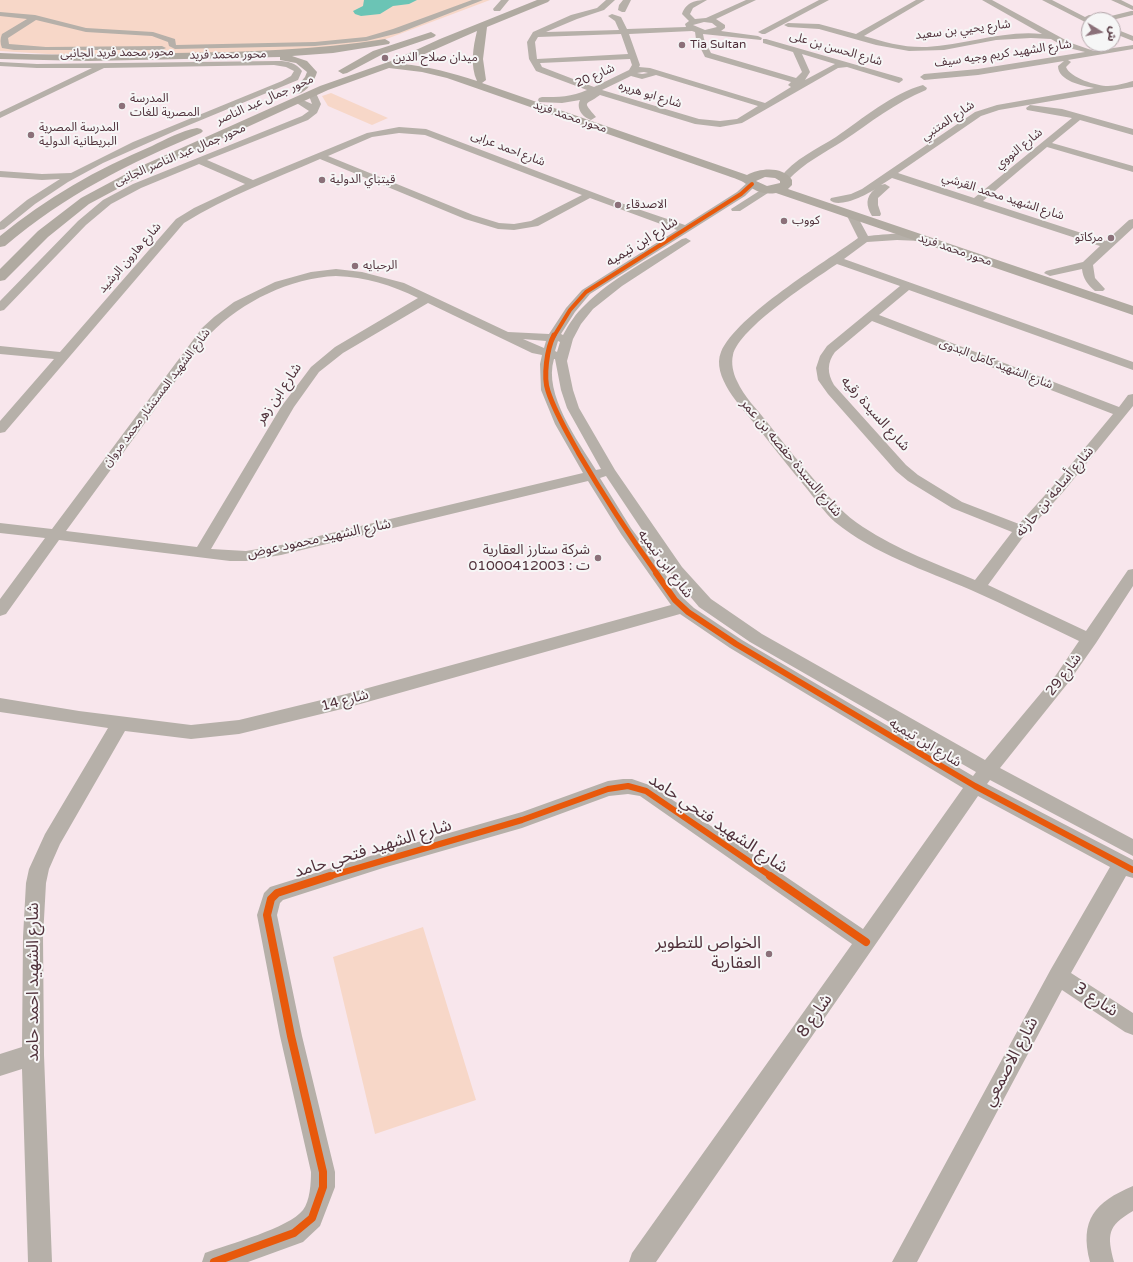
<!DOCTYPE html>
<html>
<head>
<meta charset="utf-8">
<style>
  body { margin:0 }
  #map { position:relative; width:1133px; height:1262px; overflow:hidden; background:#f8e6ec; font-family:"Varela Round","Noto Sans Arabic",sans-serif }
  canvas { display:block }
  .north { position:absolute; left:1081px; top:12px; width:40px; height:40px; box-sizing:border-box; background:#f6f6f6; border:1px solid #b4a7ab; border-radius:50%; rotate:100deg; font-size:11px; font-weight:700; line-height:16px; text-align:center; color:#50313b }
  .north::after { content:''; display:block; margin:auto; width:14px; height:18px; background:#8b7079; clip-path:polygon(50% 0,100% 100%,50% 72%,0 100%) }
</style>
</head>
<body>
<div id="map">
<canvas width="1133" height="1262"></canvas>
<div class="north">ش</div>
</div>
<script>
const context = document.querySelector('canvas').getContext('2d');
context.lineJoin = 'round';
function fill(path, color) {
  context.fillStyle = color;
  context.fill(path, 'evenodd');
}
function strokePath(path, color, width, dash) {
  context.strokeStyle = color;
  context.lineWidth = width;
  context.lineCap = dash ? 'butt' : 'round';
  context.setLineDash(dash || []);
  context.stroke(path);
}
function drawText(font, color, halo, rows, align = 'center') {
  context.font = font + ' "Varela Round","Noto Sans Arabic",sans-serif';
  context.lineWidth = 4;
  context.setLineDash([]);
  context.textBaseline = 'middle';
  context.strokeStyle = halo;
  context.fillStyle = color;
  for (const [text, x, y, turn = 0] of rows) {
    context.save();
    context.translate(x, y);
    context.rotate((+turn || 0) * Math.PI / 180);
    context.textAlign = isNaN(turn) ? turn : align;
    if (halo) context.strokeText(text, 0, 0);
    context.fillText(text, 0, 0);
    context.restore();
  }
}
const green = new Path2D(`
  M0,0H490L389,38L373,43L298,50L218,53L64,55L0,51Z
  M331,93L388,118L372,125L328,106L322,96Z
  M423,927L476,1100L375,1134L333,957Z`);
const water = new Path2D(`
  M364,0H417L409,4L393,6L380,14L361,16L355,14L353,11L363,6Z`);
const minor = new Path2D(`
  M472,0H483L399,33L366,41L315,46L175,49L169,46L168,42L152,36L86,32L36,20L8,38L9,44L46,47L162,46L166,48L162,50H14L2,48C0,43 0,39 2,34L27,19L0,16V12L35,15L86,28L153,32L175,39L176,45L315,42L366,37L393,29Z
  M501,0H509L500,11H494L493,9Z
  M606,0H615L604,10L577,19L546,32L619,30L615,21L608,16L612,14L621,17L627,29L686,27L685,24L689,21L682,14C686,2 696,0 707,0L693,8L690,14L695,19L706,18L746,0H756L716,19L725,25V28L721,31L758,36L762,38L761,40L703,34L704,39L711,53L796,78L802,72L793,52L763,43V39H766L902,78L903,80L899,83L847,67L838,68L742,123L720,127L695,124L600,95C585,106 582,100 596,117L591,120C582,117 576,108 580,100L562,103L539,102L538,100L539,98L542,97C558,97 572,97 587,90L536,71L529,59L527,42L533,32L571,15L597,8ZM704,22L712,23L717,27L705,30L693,25ZM692,31L695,32L696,39L705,57L791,82L788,85L791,87L765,103L650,68L639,67L640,65L629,34ZM621,34L628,54L537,59L535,42L538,37ZM802,54L835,64L805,80L810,72ZM630,59L632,65L629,70L594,87L542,67L540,63ZM644,72L648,73L642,74L637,73ZM656,75L758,106L737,119L720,121L699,119L602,90L631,76L642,79Z
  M623,0H631L625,12H622L618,10L619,5Z
  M819,0H829L765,34H762L758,32Z
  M916,0H925L864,36C884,42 905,48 927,47C966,45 1003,30 1042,34L982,0H992L1071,43L1094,51L1133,45V49L1068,60L1071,62L1066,67C1070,78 1097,86 1108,86C1116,86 1125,83 1133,81V87L999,110L981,116L898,173L974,198L1072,118L1027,110L1026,108L1030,105L1062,109L1133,129V135L1080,120L1052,143L1133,166V172L1047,147L983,201L1106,241L1129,220L1133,219V228L1093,265L1095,278L1105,289L1103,291H1095C1088,285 1083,279 1082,269L1050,276L1044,273L1046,271L1083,262L1100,246L892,178L881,185L885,184L890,187L878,198V205L881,214L880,216H872C866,206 865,197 875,189C867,195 838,209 830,200L831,198L851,194L862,189L975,112L997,105L1094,88C1083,86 1058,81 1058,66L1064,61L978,75L924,80L920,77L924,74L978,69L1085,52L1065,47L1051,39L1031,38L996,40L944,50L909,51L876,45L819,29L788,27L784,25L788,23L819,24L856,34Z
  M1042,0H1052L1085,17L1089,15L1111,16L1131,11H1133V15L1112,20L1090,19L1091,20H1089V24Z
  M1111,0H1121L1133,6V10Z
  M1113,28L1133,36V41L1113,33Z
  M278,61C288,61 296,63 302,71L298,80L177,130L103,163L68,182L35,204L4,229L0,230V222L27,200L60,179L42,180L0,177V171L42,174L71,173L133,142L282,81L291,76L294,71L286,67L274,65L104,68L0,118V112L92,68H37L0,66V62L37,64Z
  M923,85L927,88L926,90C896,102 870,123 843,141C824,153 804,163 788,180L785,181L780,178C794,159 817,149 836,137C862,119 893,93 923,85Z
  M312,90L316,93L321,104L317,113L308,120L207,160L253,180L367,133L399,127L426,129L629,206L685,225L737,192L748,182H756L757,184L745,196L590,294L575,312L561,334L563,335C569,324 576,313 585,305C612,278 650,259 682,239L686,238L691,241L622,286L593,309L581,324L573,339L567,361L573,390L579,408L615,470L682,567L711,599L762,634L985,760L1056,675L1079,641C1043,624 1007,606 971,590C925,570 874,554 835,522C824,512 816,500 807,489C789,467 772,446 755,424C741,407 711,376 721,352C737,315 824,263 858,238L846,214L851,211L856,214L868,236C879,235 918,230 925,238L920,241L897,240L867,242L844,259L1133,362V370L909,290L879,315L1119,407L1128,395L1133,394V406L1064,491L1026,533L988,585L1086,631L1128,570L1133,569V586L1096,643L1068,683L1000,768L1133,839V856L990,780L987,784L1133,860V878L1126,876L1071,973L1133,1013V1035L1125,1032L1062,990L917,1262H892L1051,969L1110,867L978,796L656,1262H629L632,1253L852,944L640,796L628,794L609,796L522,828L383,868L283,900L280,903L277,915L302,1036L335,1172V1187L320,1226L303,1242L248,1262H202L205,1253C229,1244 289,1228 303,1210C310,1201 311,1183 311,1172L280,1036L257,915L264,893L270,887L383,852L522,812L608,781L623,779H632L652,786L863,929L963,788L730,648L680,614L346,708L239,734L191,739L125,731L60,844L49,869L46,883L43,937L44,1055L52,1262H28L22,1069L0,1076V1054L22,1047L23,937L26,883L29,869L45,834L108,728L0,712V698L79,711L191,725L239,720L346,694L671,605L621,534L588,481L281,555L246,561H230L59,540L6,614L0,616V599L45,538L0,533V523L52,529L202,328L214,317L234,302L275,282L311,272L336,269L362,272L404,283L508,332L549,334L566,308L582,290L677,230L590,198L538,226L514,230L498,229L465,219L320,159C274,179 226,197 184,223L5,432L0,433V421L54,359L0,354V346L60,352L176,219L194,208L245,184L199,164L141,188L111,204L86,225L4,310L0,311V301L78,221L103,200L133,184L302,116L309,111L292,100L296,97L312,104L308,93ZM399,133L425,135L582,195L531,221L514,224L499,223L473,215L328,156L372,137ZM837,264L900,286L827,346L820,356L816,368L818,380L828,394L896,471L908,481L952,508L1012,532L975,580C937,564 898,550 863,527C844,515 832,500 817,483C800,463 783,443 767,422C757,409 744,397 737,381C733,373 731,363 733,355C739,328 813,280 837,264ZM336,276C366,277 391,285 418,298L335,347L311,367L281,407L197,547L66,531L210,334C243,301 290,278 336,276ZM428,303L532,353L542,355L540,364L541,390L555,424L583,473L281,545L246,551L211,549L294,407L319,372L343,353ZM872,321L1113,414L1054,485L1019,524L962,502L918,475L906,465L834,385C827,373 827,363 835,352ZM523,339L546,341L544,348ZM558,341L560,342L557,352L555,351ZM554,359H555L561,390L567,408L601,469L596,470C578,441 543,394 554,359ZM606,476L672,575L699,607L750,642L976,772L973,776L742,640L694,608L681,596L631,528L600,478Z
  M767,186L771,187L772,189L771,191L740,211H732L731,209Z
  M1133,1186V1211C1107,1226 1107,1235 1114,1262H1090C1079,1220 1095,1202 1133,1186Z`);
const major = new Path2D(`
  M537,0H550L548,2L487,27L483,59L486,80L482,83L747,175C760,168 783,166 792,180V185L788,189L1133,306V315L776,193C763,195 755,191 746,184C741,180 733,178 728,176L447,78L422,72L389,68L328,90L147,173L89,204L48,237L5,280L0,281V269L38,231L81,198L139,167L320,86L394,60L440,39ZM477,31C473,47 470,66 477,81C452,73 428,66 402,64ZM765,177L775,178L780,181V183L767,186L756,181Z
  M431,32L436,35L434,37L381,55L347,73L343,74L338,71L373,51Z
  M385,39L390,42L389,44L333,53L292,56L307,61L317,72C315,80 307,92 298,94L293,91L305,77L307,72L296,63L280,60V57L88,61L0,59V53C59,56 117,54 176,53C246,52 316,50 385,39Z
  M197,128L201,129L203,131L201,133C129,163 65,195 5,246L0,247V236C46,198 97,169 152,146C166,139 181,131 197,128Z`);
const cyclewayFar3 = new Path2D(`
  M554,336L570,310L586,292L741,194L752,184`);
const cyclewayFar2 = new Path2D(`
  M554,335C547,348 543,377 548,391C555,413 568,434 579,454C603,495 629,535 657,574`);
const cyclewayFar1 = new Path2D(`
  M656,573L675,600L688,612L736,644L975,786L1133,870
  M327,877L522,820L608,789L628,786L646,791L772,877`);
const cycleway = new Path2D(`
  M770,876L866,942
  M214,1262L294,1233L312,1218L323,1187V1172L291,1036L267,915L271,899L277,893L330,876`);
const markers = [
  [682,45,4,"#8b7079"],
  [385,58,4,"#8b7079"],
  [122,106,4,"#8b7079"],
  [31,135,4,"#8b7079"],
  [322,180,4,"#8b7079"],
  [618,205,4,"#8b7079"],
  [784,221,4,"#8b7079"],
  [1111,238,4,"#8b7079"],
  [355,266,4,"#8b7079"],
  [598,558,4,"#8b7079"],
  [769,954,4,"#8b7079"]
];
const farStreetnames = [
  ["شارع يحيي بن سعيد",963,30,-7],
  ["شارع الحسن بن على",836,49,16],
  ["محور محمد فريد الجانبى",117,53,-1],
  ["شارع الشهيد كريم وجيه سيف",1003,54,-8],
  ["محور محمد فريد",228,55,-1],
  ["شارع 20",595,76,-24],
  ["شارع ابو هريره",650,95,17],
  ["محور جمال عبد الناصر",265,100,-24],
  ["محور محمد فريد",570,117,19],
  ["شارع المتنبي",948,121,-34],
  ["شارع احمد عرابى",508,149,21],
  ["شارع النووي",1019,149,-39],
  ["محور جمال عبد الناصر الجانبى",180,155,-23],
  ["شارع الشهيد محمد القرشي",1003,197,18],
  ["محور محمد فريد",955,250,19],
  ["شارع هارون الرشيد",130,258,-49],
  ["شارع الشهيد كامل البدوى",996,364,21],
  ["شارع الشهيد المستشار محمد مروان",157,398,-53]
];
const farPoinames = [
  ["Tia Sultan",690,45],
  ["ميدان صلاح الدين",393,58],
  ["المدرسة",130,99],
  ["المصرية للغات",130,113],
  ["المدرسة المصرية",39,128],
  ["البريطانية الدولية",39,142],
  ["قيتباي الدولية",330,180],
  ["الاصدقاء",626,205],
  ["كووب",792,221],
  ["مركاتو",1103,238,"right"],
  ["الرحبايه",363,266]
];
const streetNames = [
  ["شارع ابن تيميه",642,242,-32],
  ["شارع ابن زهر",279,394,-56],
  ["شارع السيدة رقيه",875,414,48],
  ["شارع السيدة حفصه بن عمر",791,458,50],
  ["شارع أسامة بن حارثه",1055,492,-50],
  ["شارع الشهيد محمود عوض",319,539,-12],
  ["شارع ابن تيميه",665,564,53],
  ["شارع 29",1064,675,-53],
  ["شارع 14",345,701,-15],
  ["شارع ابن تيميه",925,743,31]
];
const poiNames = [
  ["شركة ستارز العقارية",590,550],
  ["ت : 01000412003",590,566]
];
const nearStreetnames = [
  ["شارع الشهيد فتحي حامد",718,824,34],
  ["شارع الشهيد فتحي حامد",373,849,-17],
  ["شارع الشهيد احمد حامد",34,982,-90],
  ["شارع 3",1096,1000,33],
  ["شارع 8",815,1016,-55],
  ["شارع الاصمعي",1011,1062,-62]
];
const nearPoinames = [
  ["الخواص للتطوير",761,944],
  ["العقارية",761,964]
];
fill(green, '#f7d7c8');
fill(water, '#6bc4b5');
fill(minor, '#b6b0a9');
fill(major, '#b0aaa1');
strokePath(cyclewayFar3, '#e8590c', 4);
strokePath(cyclewayFar2, '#e8590c', 5);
strokePath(cyclewayFar1, '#e8590c', 6);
strokePath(cycleway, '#e8590c', 8);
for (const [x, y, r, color] of markers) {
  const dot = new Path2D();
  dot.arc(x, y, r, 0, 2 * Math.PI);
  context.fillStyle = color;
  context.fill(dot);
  strokePath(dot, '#f6f6f6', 1.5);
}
drawText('12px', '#50313b', '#f6f6f6', farStreetnames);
drawText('12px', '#50313b', '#f6f6f6', farPoinames, 'left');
drawText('14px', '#50313b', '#f6f6f6', streetNames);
drawText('14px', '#50313b', '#f6f6f6', poiNames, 'right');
drawText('17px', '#50313b', '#f6f6f6', nearStreetnames);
drawText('17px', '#50313b', '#f6f6f6', nearPoinames, 'right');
</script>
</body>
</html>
